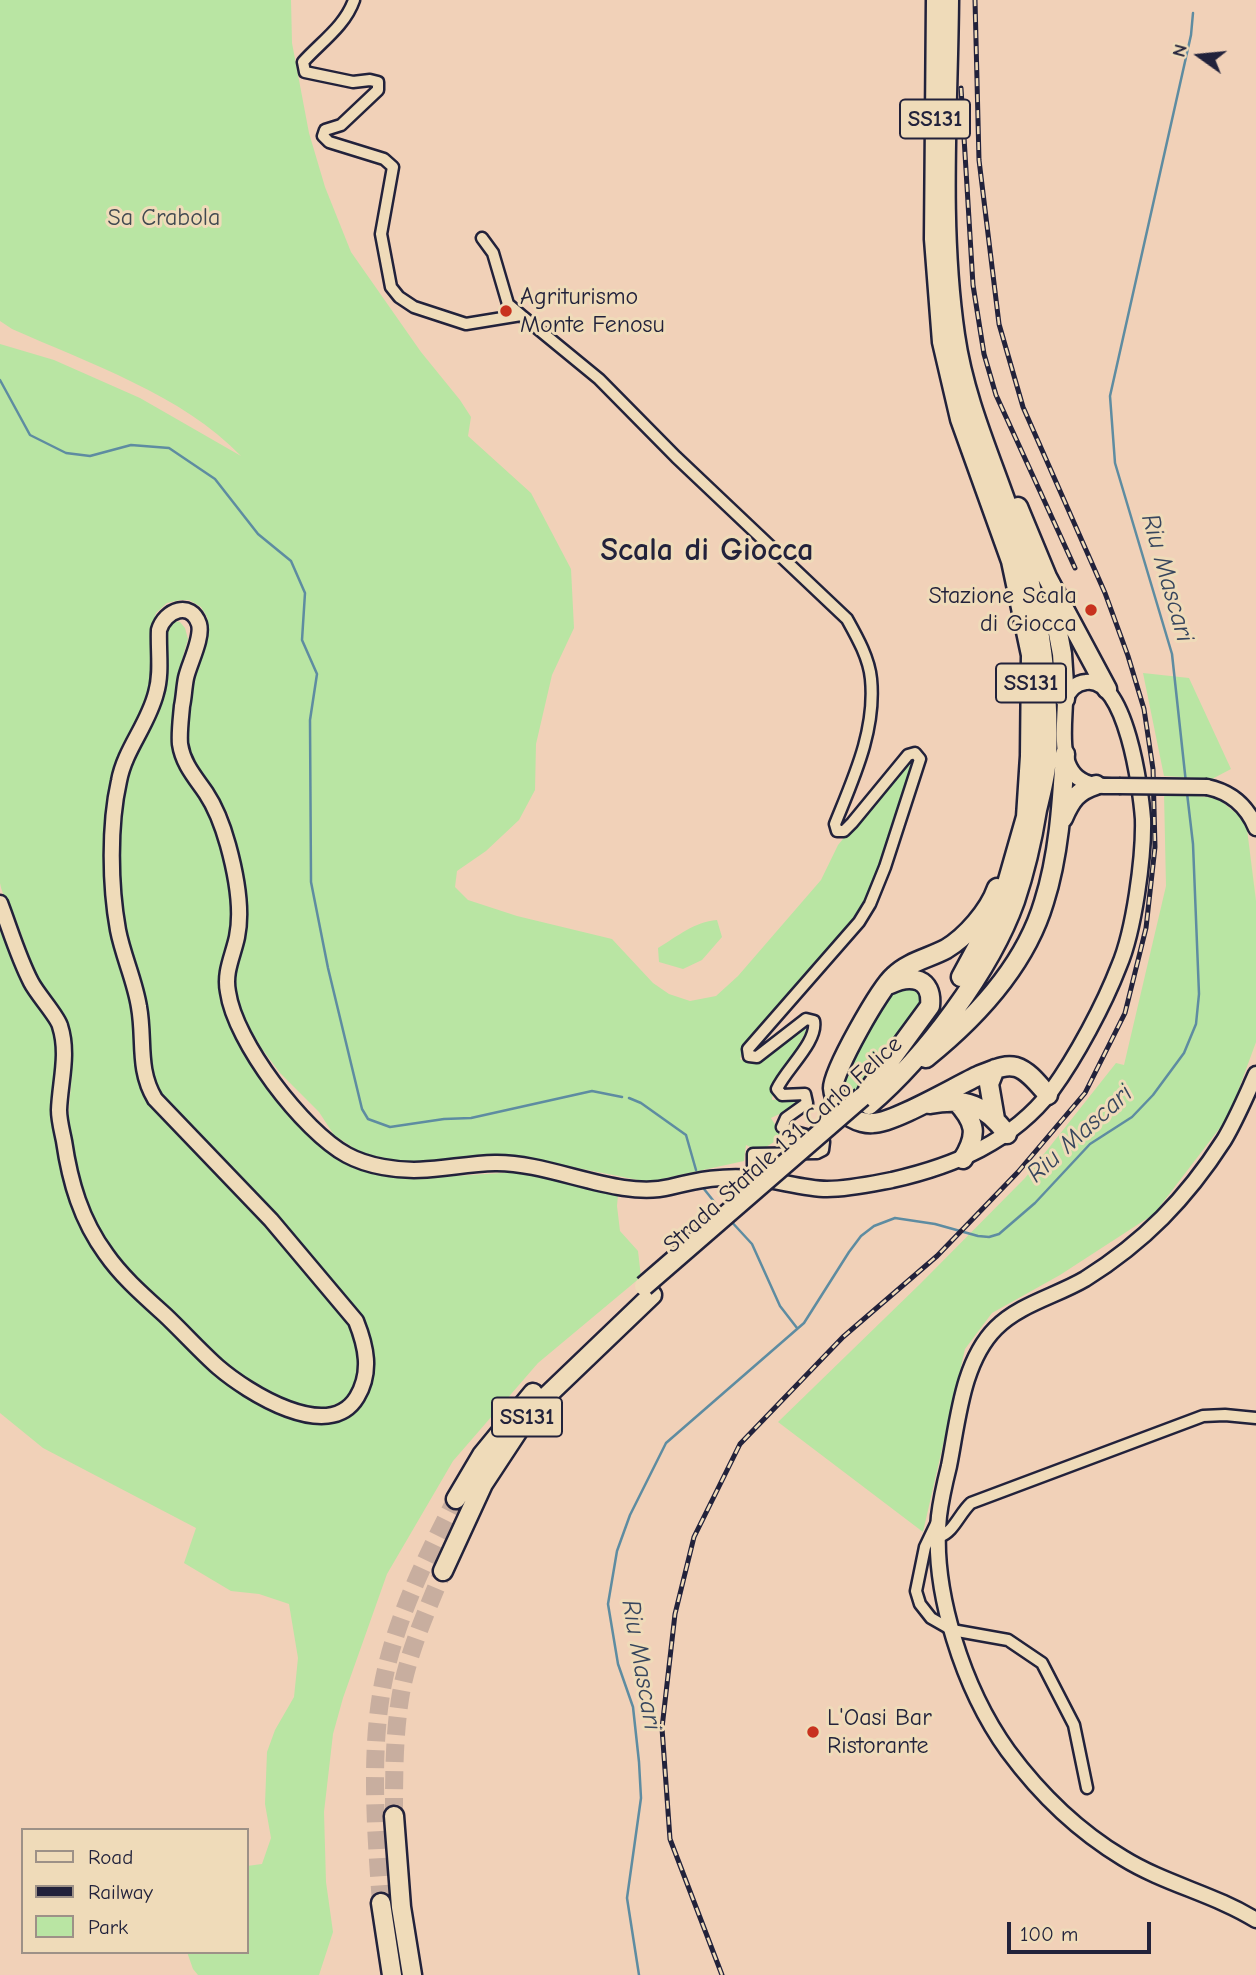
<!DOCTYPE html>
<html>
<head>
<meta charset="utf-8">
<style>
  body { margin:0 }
  #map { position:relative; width:1256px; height:1975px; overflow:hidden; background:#f1d1b8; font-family:"Comic Neue",sans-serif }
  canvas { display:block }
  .legend { position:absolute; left:21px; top:1828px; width:228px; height:126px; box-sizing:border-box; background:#efdbb9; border:2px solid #9d9187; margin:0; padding:9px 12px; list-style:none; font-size:21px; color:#22223b }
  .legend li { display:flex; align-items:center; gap:14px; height:35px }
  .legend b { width:35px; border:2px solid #9d9187 }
  .north { position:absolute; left:1165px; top:21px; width:70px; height:70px; -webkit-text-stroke:5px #efdbb9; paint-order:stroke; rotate:285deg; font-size:19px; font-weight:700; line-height:28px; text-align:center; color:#22223b }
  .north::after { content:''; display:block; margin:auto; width:24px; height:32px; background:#22223b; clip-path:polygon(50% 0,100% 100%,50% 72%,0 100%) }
  .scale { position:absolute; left:1007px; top:1922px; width:144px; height:32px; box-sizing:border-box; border:4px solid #22223b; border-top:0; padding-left:9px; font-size:21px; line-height:24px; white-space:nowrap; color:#22223b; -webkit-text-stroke:5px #efdbb9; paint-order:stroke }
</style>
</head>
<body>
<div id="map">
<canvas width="1256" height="1975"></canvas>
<ul class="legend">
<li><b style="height:9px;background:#efdbb9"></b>Road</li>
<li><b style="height:9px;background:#22223b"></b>Railway</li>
<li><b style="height:19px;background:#b9e5a3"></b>Park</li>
</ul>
<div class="north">N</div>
<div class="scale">100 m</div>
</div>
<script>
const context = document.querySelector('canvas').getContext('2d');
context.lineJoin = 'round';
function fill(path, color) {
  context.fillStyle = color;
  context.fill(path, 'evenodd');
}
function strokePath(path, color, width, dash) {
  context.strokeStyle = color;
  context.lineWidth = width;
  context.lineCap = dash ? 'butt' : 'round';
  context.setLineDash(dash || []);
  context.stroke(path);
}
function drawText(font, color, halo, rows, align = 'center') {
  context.font = font + ' "Comic Neue",sans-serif';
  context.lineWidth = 6;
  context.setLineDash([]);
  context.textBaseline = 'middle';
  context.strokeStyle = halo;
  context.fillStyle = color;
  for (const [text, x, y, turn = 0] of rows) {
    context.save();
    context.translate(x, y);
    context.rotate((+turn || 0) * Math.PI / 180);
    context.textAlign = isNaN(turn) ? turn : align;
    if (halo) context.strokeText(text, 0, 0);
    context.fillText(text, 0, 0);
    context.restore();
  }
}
const green = new Path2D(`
  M0,0H291L292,43L309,133L325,187L351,252L421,352L460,400L471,417L468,436L531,493L571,569L574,628L552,675L536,744L535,790L519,820L486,851L457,871L455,887L468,900L517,916L612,939L653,983L669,994L690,1001L716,996L738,976L821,880L838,845L904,765L909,760H913L915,765L896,828L871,893L851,927L827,950L744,1044L740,1059L749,1064L806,1021L811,1022L773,1091L772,1100L801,1096L802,1100L796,1106L771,1118L779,1131L786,1135L759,1151L746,1145L744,1161L648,1182L532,1159L486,1154L414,1164L361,1153L334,1135L319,1112L280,1073L262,1049L245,1020L236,999L232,977L247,908L229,815L198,768L187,748L185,736L192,682L208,630L207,617L201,607L189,600H180L167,603L156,613L151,629L152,682L146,702L121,755L108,832L134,1010C138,1041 134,1070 145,1099L252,1208L351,1325C376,1372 350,1425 292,1402C227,1377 125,1277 92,1216C80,1193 74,1167 70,1141C65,1104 78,1066 69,1030C65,1011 50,1002 42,986C32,967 26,945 18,925C13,911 2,897 0,883C0,866 0,847 0,830C0,793 0,756 0,718C0,594 0,469 0,344L54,360L140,398L241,456C183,395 88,363 12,329L0,321Z
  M173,621L180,622L185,628L188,639L178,674L173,750L185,778L211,817L223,846L230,888L233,919L220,984L228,1013L249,1055L280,1103L328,1150L358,1166L388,1175L439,1177L518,1172L567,1181L618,1195L617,1206L620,1231L638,1251L641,1277L538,1363L453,1461L387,1574L343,1698L333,1734L324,1812L326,1882L333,1932L319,1975H198L193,1969L187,1952H247V1866L262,1864L271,1838L265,1804L267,1752L275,1730L294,1697L298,1658L289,1604L259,1594L231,1591L184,1563L196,1528L43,1448L0,1413V916C10,942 20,969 32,994C39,1010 53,1020 58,1036C59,1067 60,1097 60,1127C61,1148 59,1170 66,1190C89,1255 287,1487 360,1404C378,1383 373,1352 365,1328L156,1091L149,1067L151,1043L149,1012L130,947L120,891L119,812L128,766L165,682L166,629Z
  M1143,673L1189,678L1231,769L1212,779L1164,776Z
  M1164,793L1217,798L1246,821L1256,901V1042L1229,1116L1154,1214L1060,1275L992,1313L965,1349L923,1532L778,1422L920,1284L1025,1178L1116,1063L1124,1065L1166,886Z
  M717,920L722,937L702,960L683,969L659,962L658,948C678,936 694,922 717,920Z
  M899,985L920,988L927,1002L876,1074L845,1098L842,1085L844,1076L892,988Z`);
const stream = new Path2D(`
  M0,380L30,435L66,453L90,456L131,445L169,448L215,479L258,534L291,561L305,593L302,640L317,674L310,720L311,882L328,968L362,1109L368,1119L390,1127L444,1119L471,1118L592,1091L622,1097
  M1186,783L1172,654L1115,463L1110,396L1191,35L1193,13
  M629,1098L641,1103L686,1135L696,1170
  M700,1184L720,1209
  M729,1219L752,1244L780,1306L797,1328
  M639,1975L627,1898L641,1798L639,1762L633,1707L618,1664L608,1604L617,1551L630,1515L666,1443L804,1323L849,1252L861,1236L874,1226L895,1218L935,1224L978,1236L989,1237L999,1234L1035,1203L1090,1144L1132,1117L1153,1095L1184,1053L1196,1024L1199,994L1193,844L1187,793`);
const highwayTunnel = new Path2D(`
  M394,1816C394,1776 394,1733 401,1693C409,1650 427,1610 443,1571
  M381,1903C376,1834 370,1757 382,1689C394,1621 425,1560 456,1499`);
const street = new Path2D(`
  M354,0C345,26 321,42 303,62L305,72L353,82L370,80L378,82V90L341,125L325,130L323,136L329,142L384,159L393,167L381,234L391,287L399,297L414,307L466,324L521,315L508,304L493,253L482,238
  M521,315L599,379L676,457L847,619C857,637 869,658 871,679C876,730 854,777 835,824L837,831H844L852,823L908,755L915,753L920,759L885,867L870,904L859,922L748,1049L749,1056L757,1057L806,1019L814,1021C818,1042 785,1070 777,1089L782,1095L805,1094L807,1103L786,1118L782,1127C795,1134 811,1134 824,1142L823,1150L817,1153L753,1154V1178
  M936,1524L925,1547L916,1591L920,1604L931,1618L952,1630L1008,1640L1042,1663L1074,1725L1087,1788
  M939,1537C954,1532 959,1514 971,1503L1203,1416L1225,1415L1256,1418`);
const secondary = new Path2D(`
  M1207,787C1231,792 1247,806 1256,828
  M0,903C10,929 18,957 31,982C37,994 58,1017 60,1026C69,1054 60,1082 59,1110C59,1120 62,1131 64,1141C70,1182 81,1220 106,1254C122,1277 144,1296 165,1315C183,1332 200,1351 218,1367C247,1392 329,1444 357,1397C372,1372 366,1346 356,1321L271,1220L155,1099C137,1069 145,1040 139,1007C135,981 123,956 118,930C110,886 109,825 119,781C125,749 148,725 156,693C162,673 158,651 159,630C165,610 191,600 199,624C203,638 189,664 186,678C184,688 184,697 182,706C181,718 179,732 180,744C183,764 195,777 206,793C216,808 223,827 228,845C236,874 243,908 237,937C233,956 224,972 228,992C235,1042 303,1131 347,1155C358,1161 372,1165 383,1167C424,1175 455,1164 495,1163C551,1162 619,1200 670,1187C698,1180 724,1175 753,1178C778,1180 803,1189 827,1189C849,1189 871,1184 892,1180C954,1166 1012,1142 1052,1090C1076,1057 1104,1005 1119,966C1134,931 1144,857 1143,819C1141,791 1126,675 1086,682C1075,683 1070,690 1065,699C1065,724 1056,770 1085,782C1096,787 1108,786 1119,786
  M1256,1074C1246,1096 1236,1120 1224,1140C1186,1199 1144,1242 1085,1279C1056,1296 1020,1304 996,1328C962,1362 958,1421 949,1466C945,1482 941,1499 939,1516C931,1591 964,1690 1008,1751C1039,1793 1078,1831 1123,1858C1165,1884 1214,1894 1256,1920`);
const highway = new Path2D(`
  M936,0L934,239L942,342L960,419L1011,561L1031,655L1030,756L1026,817L1002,901L961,977
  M1018,507L1047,577L1107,689
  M1052,601L1062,654L1065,699
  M1063,818C1071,800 1077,791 1096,785
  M997,888C989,911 966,937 946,949C929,958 908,962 894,976C880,988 833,1071 833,1088C834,1100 842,1112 852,1118C857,1121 867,1124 873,1123C894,1123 956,1086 980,1075C992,1071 1003,1064 1016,1067C1029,1071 1039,1085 1048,1095
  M926,1058C977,1017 1025,966 1044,902C1059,855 1062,803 1065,754
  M995,1069L989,1084L995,1119
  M867,1092L930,1006C933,978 911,974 890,984
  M956,1101C976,1123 978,1134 963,1159
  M930,1104C966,1097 985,1105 1007,1134
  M869,1105C925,1057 990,971 1015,901C1025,871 1032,841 1037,810C1041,793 1046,775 1047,758C1050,691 1040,618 1023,554C1002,480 966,412 955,335C939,225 948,111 949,0
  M456,1499L482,1455L533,1393
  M443,1571L483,1484L531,1411L652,1295
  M394,1816L401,1907L412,1975
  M381,1903L392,1975`);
const rail = new Path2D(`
  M961,88L973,285L984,354L996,395L1075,568
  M722,1975L670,1839L662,1728L675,1614L694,1537L740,1444L843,1337L937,1256L1018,1172L1085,1093L1125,1013L1146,928L1155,847L1153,769L1144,709L1128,656L1105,593L1023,407L999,324L979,160L975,0`);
const secondaryBridge = new Path2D(`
  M1119,786L1207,787`);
const highwayBridge = new Path2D(`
  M644,1286L862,1097`);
const markers = [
  [506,311,7,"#c8321e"],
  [1091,610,7,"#c8321e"],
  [813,1732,7,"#c8321e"]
];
const shields = [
  [935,119,70],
  [1031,683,70],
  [527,1417,70]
];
const shieldNames = [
  ["SS131",935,119],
  ["SS131",1031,683],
  ["SS131",527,1417]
];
const parkNames = [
  ["Sa Crabola",164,218]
];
const poiNames = [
  ["Agriturismo",520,297],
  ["Monte Fenosu",520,325],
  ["Stazione Scala",1077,596,"right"],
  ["di Giocca",1077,624,"right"],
  ["L'Oasi Bar",827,1718],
  ["Ristorante",827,1746]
];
const streetNames = [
  ["Strada Statale 131 Carlo Felice",783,1145,-42]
];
const waterNames = [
  ["Riu Mascari",1167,578,74],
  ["Riu Mascari",1080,1134,-42],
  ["Riu Mascari",641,1665,80]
];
const districtNames = [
  ["Scala di Giocca",707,551]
];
fill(green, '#b9e5a3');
strokePath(stream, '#5e8ca1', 2.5);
strokePath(highwayTunnel, '#c8ae9f', 18, [18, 9]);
strokePath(street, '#22223b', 15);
strokePath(secondary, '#22223b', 19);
strokePath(highway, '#22223b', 23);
strokePath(street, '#efdbb9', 10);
strokePath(secondary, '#efdbb9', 14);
strokePath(highway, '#efdbb9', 18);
strokePath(rail, '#22223b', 5);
strokePath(rail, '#efdbb9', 2.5, [8]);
strokePath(secondaryBridge, '#22223b', 19, []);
strokePath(highwayBridge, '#22223b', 23, []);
strokePath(secondaryBridge, '#efdbb9', 14);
strokePath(highwayBridge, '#efdbb9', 18);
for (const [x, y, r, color] of markers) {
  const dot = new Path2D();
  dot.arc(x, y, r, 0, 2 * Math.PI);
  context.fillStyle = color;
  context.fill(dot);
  strokePath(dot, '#efdbb9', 2.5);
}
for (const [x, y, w] of shields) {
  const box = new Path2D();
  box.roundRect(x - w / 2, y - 19.5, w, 39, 5);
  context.fillStyle = '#efdbb9';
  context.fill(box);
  strokePath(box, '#22223b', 2);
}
drawText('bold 23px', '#22223b', null, shieldNames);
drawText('24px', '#404950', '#efdbb9', parkNames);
drawText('24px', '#22223b', '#efdbb9', poiNames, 'left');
drawText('24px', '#22223b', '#efdbb9', streetNames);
drawText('italic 26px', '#36455d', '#efdbb9', waterNames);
drawText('bold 32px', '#22223b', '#efdbb9', districtNames);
</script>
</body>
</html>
